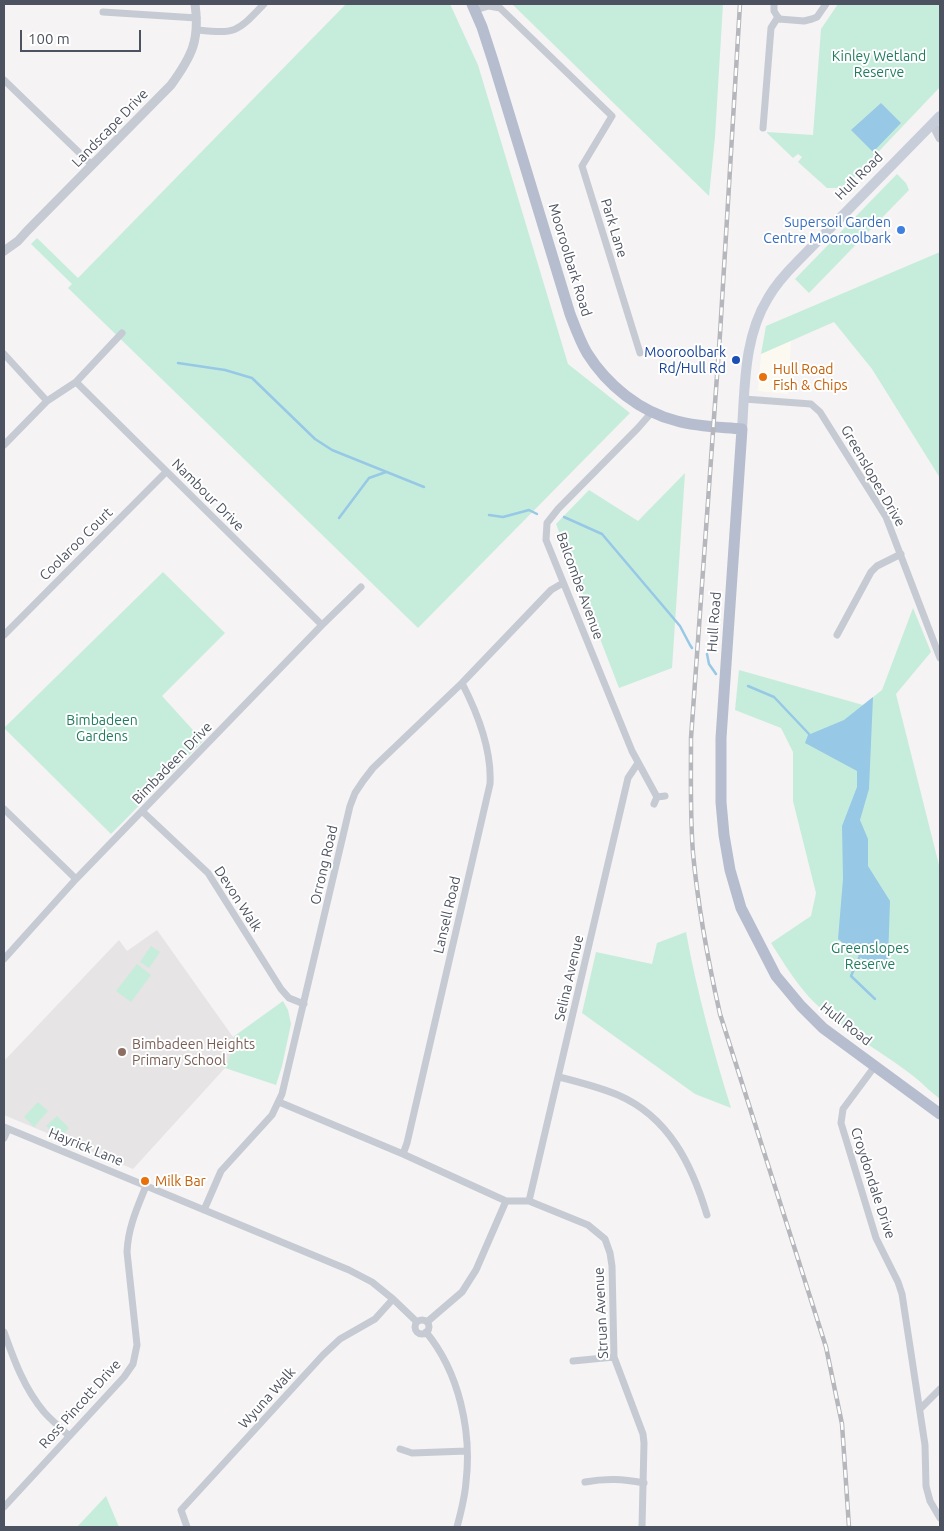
<!DOCTYPE html>
<html>
<head>
<meta charset="utf-8">
<style>
  body { margin:0 }
  #map { position:relative; width:944px; height:1531px; overflow:hidden; background:#f5f3f3; font-family:Ubuntu,sans-serif }
  canvas { display:block }
  .frame { position:absolute; inset:0; border:5px solid #4c525f; pointer-events:none }
  .scale { position:absolute; left:20px; top:30px; width:121px; height:22px; box-sizing:border-box; border:2px solid #4c525f; border-top:0; padding-left:6px; font-size:15px; line-height:18px; white-space:nowrap; color:#4c525f; -webkit-text-stroke:4px #fff; paint-order:stroke }
</style>
</head>
<body>
<div id="map">
<canvas width="944" height="1531"></canvas>
<div class="frame"></div>
<div class="scale">100 m</div>
</div>
<script>
const context = document.querySelector('canvas').getContext('2d');
context.lineJoin = 'round';
function fill(path, color) {
  context.fillStyle = color;
  context.fill(path, 'evenodd');
}
function strokePath(path, color, width, dash) {
  context.strokeStyle = color;
  context.lineWidth = width;
  context.lineCap = dash ? 'butt' : 'round';
  context.setLineDash(dash || []);
  context.stroke(path);
}
function drawText(font, color, halo, rows, align = 'center') {
  context.font = font + ' Ubuntu,sans-serif';
  context.lineWidth = 4;
  context.setLineDash([]);
  context.textBaseline = 'middle';
  context.strokeStyle = halo;
  context.fillStyle = color;
  for (const [text, x, y, turn = 0] of rows) {
    context.save();
    context.translate(x, y);
    context.rotate((+turn || 0) * Math.PI / 180);
    context.textAlign = isNaN(turn) ? turn : align;
    if (halo) context.strokeText(text, 0, 0);
    context.fillText(text, 0, 0);
    context.restore();
  }
}
const commercial = new Path2D(`
  M791,341L788,394L758,391L761,354Z`);
const education = new Path2D(`
  M157,930L233,1037L236,1043L225,1068L133,1169L4,1115V1061L119,940L127,951Z`);
const green = new Path2D(`
  M346,4H450L478,65L568,364L630,413L418,628L68,288L72,284L31,244L37,238L78,278Z
  M512,4H723L715,137L709,196Z
  M838,4H940V87L844,188H827L798,162L802,157L798,154L793,158L767,133V132L813,135L821,29Z
  M897,174L906,183L909,190L809,293L795,279Z
  M940,252V478L872,369L834,322L761,354L766,326Z
  M685,473L672,668L619,688L556,524L589,490L638,521Z
  M163,572L225,633L162,696L203,741L111,834L4,728Z
  M913,608L931,652L896,694L940,869V1099C932,1093 925,1086 917,1079C882,1051 840,1030 809,997C794,980 783,962 771,943L811,916L816,893L793,801V752L781,728L735,710L739,670L863,705L882,690Z
  M686,932C697,992 713,1050 731,1108L695,1094L582,1013L596,952L652,964L657,943Z
  M151,946L160,952L149,968L140,962Z
  M137,964L151,975L131,1002L116,991Z
  M283,1001L288,1010L291,1024L282,1066L276,1085L225,1068L235,1044L233,1037Z
  M38,1102L48,1111L34,1127L24,1117Z
  M57,1116L69,1128L59,1138L46,1126Z
  M106,1496L119,1527H77Z`);
const water = new Path2D(`
  M881,103L901,123L873,152L851,130Z
  M873,697L869,789L860,820L868,839V866L890,901L888,960L875,969L838,939L843,879L842,826L857,787V771L805,743L808,735L844,720Z`);
const stream = new Path2D(`
  M178,363L225,370L252,378L315,439L332,450L424,487
  M489,515L503,517L529,510L537,514
  M564,517L602,534L680,626L690,645L692,648
  M339,518L369,478L386,472
  M707,654L709,664L716,674
  M748,686L774,697L809,734
  M860,956L851,976L875,999`);
const minor = new Path2D(`
  M774,4V11L779,19L804,21L812,19L817,17L826,4
  M475,10L489,6L500,8L612,116L582,166L640,353
  M103,12L197,18
  M198,30C237,34 237,32 264,4
  M4,80L92,165
  M763,128L771,28L778,17
  M4,354L47,401
  M76,382L322,625
  M744,399L811,404L820,412L886,517L940,658
  M652,412L638,428L558,509L547,523L546,540L632,751L657,797
  M4,445L47,401L76,382L122,333
  M4,635L166,472
  M837,635L871,572L877,566L901,554
  M654,804L657,797L665,796
  M4,809L76,879
  M143,812L208,873L281,989L289,998L304,1004
  M4,959L76,879L322,625L361,587
  M875,1066L843,1109L841,1123L876,1238L898,1282L902,1294L925,1445L926,1486L930,1501L940,1518
  M559,1077C579,1082 599,1087 618,1095C669,1117 692,1165 707,1215
  M279,1102L403,1154L506,1201H529L588,1225L605,1239L610,1253L612,1266L614,1357L643,1434L644,1443L642,1527
  M4,1127L349,1270L372,1282L393,1299L417,1322
  M4,1138L8,1129
  M403,1154L407,1143L490,784C492,749 478,714 462,683
  M529,1201L628,778L638,763
  M204,1210L221,1171L272,1115L282,1094L350,806L355,793L363,781L373,768L462,683L551,590L563,583
  M415 1327a7 7 0 1 1 14 0a7 7 0 1 1-14 0Z
  M427,1322L462,1292L476,1270L506,1201
  M4,1332C14,1360 24,1388 44,1412C51,1420 61,1428 69,1436
  M426,1332C459,1372 472,1431 466,1482C465,1497 461,1512 457,1527
  M573,1361L614,1357
  M920,1409L940,1389
  M400,1449L412,1453L467,1451
  M585,1482C607,1478 622,1479 644,1483
  M4,1507L124,1377L133,1364L137,1345L127,1252C128,1228 137,1208 146,1186
  M187,1527L181,1510L323,1355L340,1339L375,1319L393,1299`);
const tertiary = new Path2D(`
  M933,124L940,138
  M4,251L18,241L27,231L171,85C192,56 200,40 195,4`);
const secondary = new Path2D(`
  M742,429C745,385 744,337 768,298C776,284 786,273 797,262L940,116`);
const primary = new Path2D(`
  M472,4L482,27L493,61L570,314C575,327 580,341 587,353C607,385 640,412 677,421C698,427 720,427 742,429L721,738V802L724,835L730,870L741,908L776,976L801,1006L823,1028L940,1114`);
const rail = new Path2D(`
  M740,4L720,334L691,738C691,777 690,815 693,853C698,907 708,961 720,1014L826,1347L842,1424L849,1527`);
const markers = [
  [901,230,5,"#3f7fe0"],
  [736,360,5,"#1a4fb4"],
  [763,377,5,"#e8710a"],
  [122,1052,5,"#8d6e63"],
  [145,1181,5,"#e8710a"]
];
const parkNames = [
  ["Kinley Wetland",879,56],
  ["Reserve",879,72],
  ["Bimbadeen",102,720],
  ["Gardens",102,736],
  ["Greenslopes",870,948],
  ["Reserve",870,964]
];
const streetNames = [
  ["Landscape Drive",110,128,-46],
  ["Hull Road",859,176,-45],
  ["Park Lane",614,228,73],
  ["Mooroolbark Road",570,260,73],
  ["Greenslopes Drive",873,476,60],
  ["Nambour Drive",208,495,45],
  ["Coolaroo Court",76,544,-45],
  ["Balcombe Avenue",580,586,70],
  ["Hull Road",714,622,-86],
  ["Bimbadeen Drive",172,763,-46],
  ["Orrong Road",324,865,-77],
  ["Devon Walk",238,899,57],
  ["Lansell Road",447,915,-77],
  ["Selina Avenue",569,978,-77],
  ["Hull Road",846,1024,38],
  ["Hayrick Lane",86,1147,22],
  ["Croydondale Drive",873,1183,72],
  ["Struan Avenue",601,1313,-93],
  ["Wyuna Walk",267,1398,-48],
  ["Ross Pincott Drive",80,1404,-48]
];
const shopNames = [
  ["Supersoil Garden",891,222],
  ["Centre Mooroolbark",891,238]
];
const transitNames = [
  ["Mooroolbark",726,352],
  ["Rd/Hull Rd",726,368]
];
const foodNames = [
  ["Hull Road",773,369],
  ["Fish & Chips",773,385],
  ["Milk Bar",155,1181]
];
const educationNames = [
  ["Bimbadeen Heights",132,1044],
  ["Primary School",132,1060]
];
fill(commercial, '#fcfaf0');
fill(education, '#e6e4e4');
fill(green, '#c6eddc');
fill(water, '#97c8e6');
strokePath(stream, '#97c8e6', 2.5);
strokePath(minor, '#c5cad3', 7);
strokePath(tertiary, '#c5cad3', 9);
strokePath(secondary, '#c7cdd9', 10);
strokePath(primary, '#b5bdce', 11);
strokePath(rail, '#b5b7bc', 4.5);
strokePath(rail, '#fff', 2.5, [8]);
for (const [x, y, r, color] of markers) {
  const dot = new Path2D();
  dot.arc(x, y, r, 0, 2 * Math.PI);
  context.fillStyle = color;
  context.fill(dot);
  strokePath(dot, '#fff', 2);
}
drawText('14px', '#207d5f', '#fff', parkNames);
drawText('14px', '#4c525f', '#fff', streetNames);
drawText('14px', '#366cbe', '#fff', shopNames, 'right');
drawText('14px', '#164399', '#fff', transitNames, 'right');
drawText('14px', '#c56008', '#fff', foodNames, 'left');
drawText('14px', '#785e54', '#fff', educationNames, 'left');
</script>
</body>
</html>
